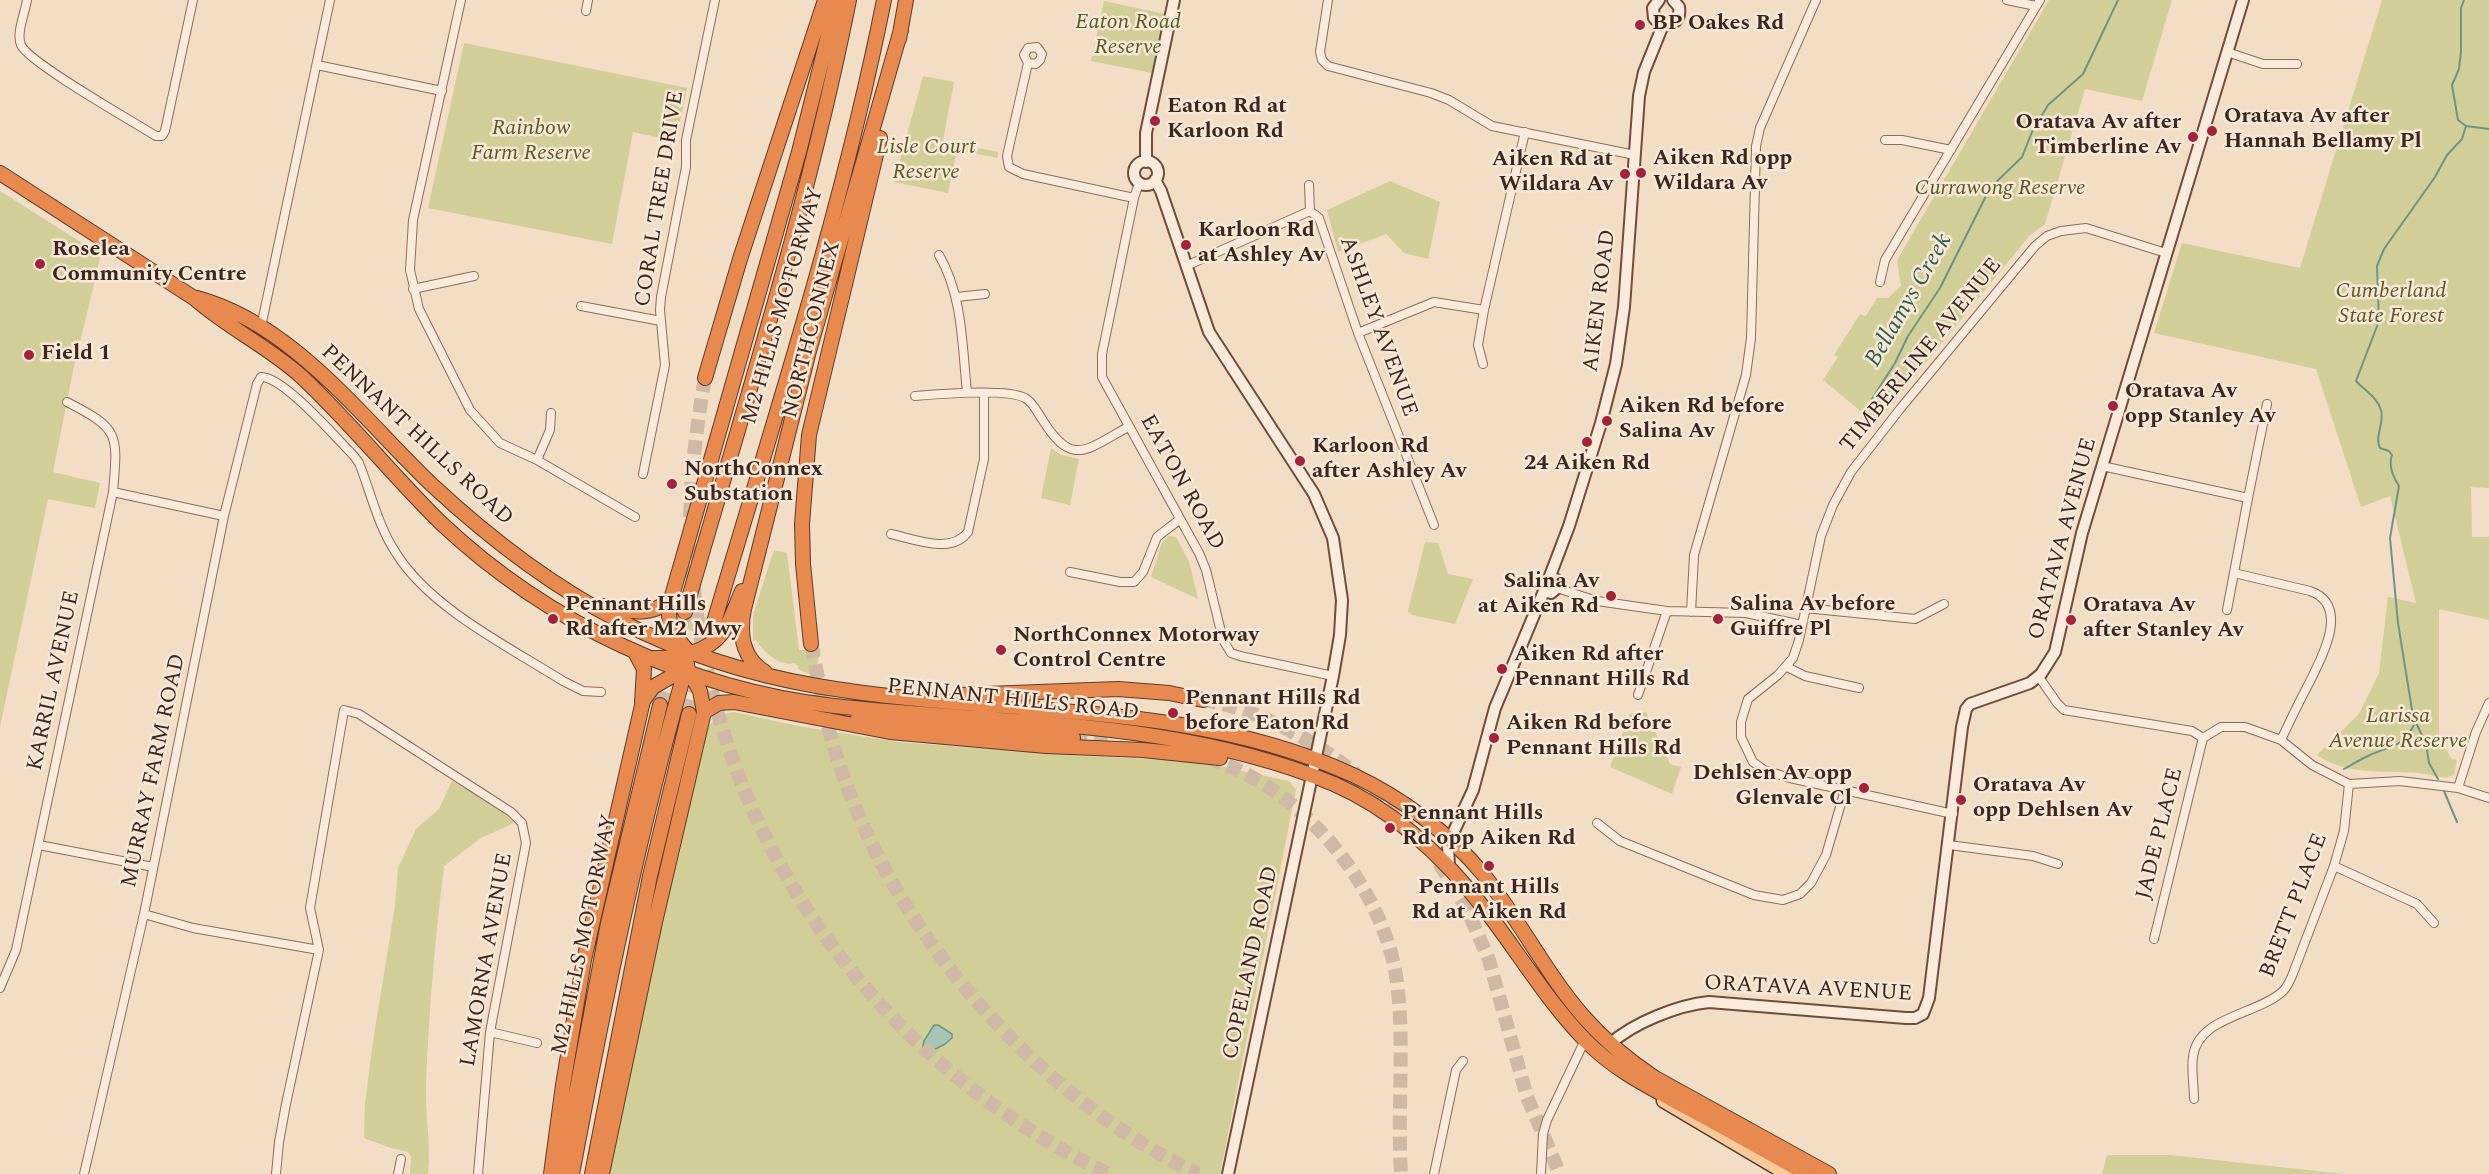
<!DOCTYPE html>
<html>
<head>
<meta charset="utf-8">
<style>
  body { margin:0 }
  canvas { display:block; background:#f2ddc5 }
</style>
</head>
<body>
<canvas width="2489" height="1174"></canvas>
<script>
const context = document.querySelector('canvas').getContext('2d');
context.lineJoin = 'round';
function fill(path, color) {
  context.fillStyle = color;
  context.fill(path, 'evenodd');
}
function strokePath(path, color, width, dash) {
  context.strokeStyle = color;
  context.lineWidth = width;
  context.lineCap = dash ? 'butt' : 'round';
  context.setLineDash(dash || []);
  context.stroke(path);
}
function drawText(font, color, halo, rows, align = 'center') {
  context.font = font + ' Spectral,serif';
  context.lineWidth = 5;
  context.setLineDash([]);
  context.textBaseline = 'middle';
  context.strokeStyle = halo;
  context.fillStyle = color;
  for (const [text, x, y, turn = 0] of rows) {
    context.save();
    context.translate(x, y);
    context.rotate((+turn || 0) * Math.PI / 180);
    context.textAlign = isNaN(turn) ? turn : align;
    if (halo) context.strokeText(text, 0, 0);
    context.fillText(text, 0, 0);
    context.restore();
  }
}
const green = new Path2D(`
  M2049,0H2172L2142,101L2085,89L2045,224L2029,236L1876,424L1823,380L1838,357L1834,355L1860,314L1866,316L1877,298H1888L1901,286L1897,261L1900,255Z
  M2382,0H2489V488L2471,487L2472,537H2489V620L2439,609V737L2451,758L2457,760L2454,775C2443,781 2429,773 2417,773C2382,770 2348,776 2317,755L2359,714L2379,673L2388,597L2416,603L2390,496L2361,507L2316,369L2154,333L2182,243L2300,268Z
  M1104,1L1165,14L1152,73L1091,61Z
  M464,43L687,88L676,141L633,132L612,244L428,208Z
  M923,76L954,82L943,141L998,152V158L957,150L948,193L894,182Z
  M1390,181L1440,202L1428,259L1404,253L1386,234L1338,252L1327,210Z
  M0,191L101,255L73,371L53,472L100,483L95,508L48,499L0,727Z
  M1051,448L1061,455L1079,459L1070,505L1041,498Z
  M1169,536L1176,537L1189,561L1198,599L1151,577L1162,542Z
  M1425,542L1438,543L1448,574L1473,579L1455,624L1412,615L1408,611Z
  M774,550L787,553L799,650L821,649L815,674H809L798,669V666L794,663C779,667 763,651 756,640L753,641V615Z
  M675,609L725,623L708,639L685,628H679Z
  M734,712L798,726L898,742L1084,756L1196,761L1289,781L1296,790L1220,1174H607L702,736C710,722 718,714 734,712Z
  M1646,712L1670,764L1681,767L1672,794L1610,767L1630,714Z
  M452,781C474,792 497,804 514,823L481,838L444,866C435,938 429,1010 426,1082C425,1113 431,1143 428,1174H410L411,1157L408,1152L391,1148L364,1138L365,1104L373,1041L395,906L398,868L416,829L439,809Z
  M2107,1155H2170L2343,1174H2102Z`);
const water = new Path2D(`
  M934,1025H938L952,1034V1038L945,1044L926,1054L922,1051L924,1041Z`);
const stream = new Path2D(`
  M2464,0L2461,8V51L2459,69L2452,85L2458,120L2466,126
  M2466,126L2489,129
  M1865,410L1895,363L1908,336L1940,288L1990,188L2022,157L2032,132L2048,105L2083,74L2118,0
  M2344,769C2353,764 2361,759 2370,755C2392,745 2403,748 2415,723
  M2438,779L2429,763L2426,744L2413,716L2398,623L2390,538L2399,486C2393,477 2388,466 2392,455L2389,451L2380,448C2374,437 2385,422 2381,410C2378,398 2364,390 2356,381L2379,321L2377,266L2384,249L2435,177L2447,155L2462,139L2466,126
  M2444,791L2457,822`);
const highwayTunnel = new Path2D(`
  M705,378C695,435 688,493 691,551C705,822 866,1057 1109,1174
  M811,644C818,675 823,707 831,737C881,919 1029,1093 1198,1174
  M676,646L685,612
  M1203,700C1254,707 1317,742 1356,774
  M660,705L669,673
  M689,714L699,679
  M1073,738L1107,743
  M1208,758C1301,787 1384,886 1397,982C1405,1046 1397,1110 1401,1174
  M1373,789L1386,799L1409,827
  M1439,863L1467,909L1489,960L1527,1097L1560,1174`);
const street = new Path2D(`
  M27,0C25,13 16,33 21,45C29,63 134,122 156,136H162L165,131L193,0
  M461,0L413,220L410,270L419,309L470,410L500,443L537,460L635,517
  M1328,0L1320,52L1322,60L1328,66L1431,93L1449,100L1492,126L1635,155
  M2007,0L2036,6
  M586,11L588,0
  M2227,52L2263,64H2297
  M1028,63L1036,64L1040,60L1042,54L1037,47L1028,48L1024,55L1028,63L1007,156L1009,167L1023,174L1134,198
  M317,65L442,91
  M1885,140H1902L1951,150
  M1139,183L1134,198L1102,354V377L1199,553L1206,570L1223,640L1231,653L1240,656L1333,676
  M1309,185L1310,211L1319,218L1358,333L1434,525
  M939,255C963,296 962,346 967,392
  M1186,266L1310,211
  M1880,282L1885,260L2040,0
  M413,289L474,276
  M957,297L985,294
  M581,306L661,321
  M261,327L330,0
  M1358,333L1434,302L1484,310
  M1483,364L1478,345L1484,310L1525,132
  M915,396C938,394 1007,388 1025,398C1033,402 1037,412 1042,419C1072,468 1086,450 1128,427
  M537,460L550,430L551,413
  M2102,466L2248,498L2227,610
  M643,474L665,365L660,310L661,297L686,167V140L715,0
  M113,492L224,516
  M2248,498L2267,404
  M891,534C914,539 951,555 968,532L984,459V394
  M1070,572L1120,582H1134L1143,572L1157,537L1179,520
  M2234,573L2310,591C2353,606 2319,663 2306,689C2297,706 2289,723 2281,740
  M1557,588L1597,601L1667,611L1746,613L1802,625
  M1805,608L1915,619L1944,604
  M1691,612L1694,555L1746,375L1751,338L1756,146L1760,128L1816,0
  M1787,667L1805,676L1859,688
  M2039,677L2057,703L2064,710L2192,731L2203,738
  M1638,695L1667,611
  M2203,738L2221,727H2245L2281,740L2312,765L2349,784L2400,781L2458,788L2489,798
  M2458,788L2476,732L2489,703
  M1953,814L1790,778L1764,770L1753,762L1741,737V722L1748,699L1778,675L1793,658L1799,640L1821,536L1833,505L1851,472L1900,409L2035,246L2047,236L2061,231L2086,228L2166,253
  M1597,823L1620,841L1754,895L1783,900L1800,894L1811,883L1826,855L1845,790
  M39,845L153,867
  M1949,845L2033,856L2058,864
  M2334,866L2417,904L2434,923
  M144,914L193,928L319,950
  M2154,939L2203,738
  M0,988L16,950L113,492C118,434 120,429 67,402
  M490,1032L537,1043
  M2194,1099C2194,1085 2191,1070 2193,1057C2197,1017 2256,1015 2282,992C2287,988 2289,982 2292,976L2334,866L2344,831L2349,784
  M84,1174L144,914L224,516L257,384L261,377C283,376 337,439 354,456L359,463C371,493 378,526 396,553C430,608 509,647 563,681L583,691L601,692
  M276,1174L279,1142L286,1104L319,950L310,908L344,710L359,714L511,812L522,823L526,843L490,1032L478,1174
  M398,1174L401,1159
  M1434,1174L1456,1070L1463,1061
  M1541,1174L1543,1134L1547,1120L1585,1040`);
const secondary = new Path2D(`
  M1659,0L1653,8L1654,18L1661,25C1673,26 1681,20 1679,7L1673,0
  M1134 173a12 12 0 1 1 24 0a12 12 0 1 1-24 0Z
  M1146,162V133L1174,0
  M1155,180L1161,191L1209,332L1314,494L1333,538L1342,600L1340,635L1333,676L1228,1174
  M1550,576L1569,526L1601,423L1616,364L1624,307L1639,96L1644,72L1663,25
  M1544,591L1551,593L1557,588V580L1550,576
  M1449,867L1448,844L1473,790L1495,708L1544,591
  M1610,1044C1633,1023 1678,1005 1709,1002L1906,1018H1915L1923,1014L1929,998L1962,727L1966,709L1970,704L2030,683L2041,674L2055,652L2082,533L2243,0`);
const primary = new Path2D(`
  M1663,1101L1786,1174`);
const highway = new Path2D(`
  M899,39L906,0
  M0,173L194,298C228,328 269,347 302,377C351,423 393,476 441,523C548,624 688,689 834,706C1001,725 1176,718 1334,784C1396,811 1446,859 1487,912C1520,955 1548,1002 1586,1041C1615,1071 1653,1089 1690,1109C1729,1130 1768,1152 1807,1174
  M197,298C293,324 362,418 431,484C488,537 551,586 620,621C682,653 748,674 817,686C995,717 1185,698 1353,775C1402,798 1449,833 1483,874C1519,919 1545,972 1583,1016C1604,1040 1628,1060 1655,1078L1829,1174
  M705,378L740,259L825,0
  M603,606C625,611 652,618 671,599
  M685,612C743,409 808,207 849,0
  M714,622C775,416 842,211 884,0
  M811,644L803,564L802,524L809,435L880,138
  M687,650C674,636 666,622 670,603L799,152L837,0
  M635,652L644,669L642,702
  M654,658C677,659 708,652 722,633C731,622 736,604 742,591
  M765,672C742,658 739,634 744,609L809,351L901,30
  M960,695L1118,689L1169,693L1203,700
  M704,712L719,703L734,702L890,732L1046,746L1143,750L1220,758
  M858,718L1057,735L1073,738
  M551,1174L563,1085L584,960L643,701L653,687L686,668
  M561,1174L608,923L660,705
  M572,1174C604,1003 639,831 687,664
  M592,1174L650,876L689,714
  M602,1174L655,922L704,712L700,691L688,669`);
const markers = [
  [1640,25,6,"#a4233b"],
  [1155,121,6,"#a4233b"],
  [2212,131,6,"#a4233b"],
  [2193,137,6,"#a4233b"],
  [1641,173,6,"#a4233b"],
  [1625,174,6,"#a4233b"],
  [1186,245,6,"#a4233b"],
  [40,264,6,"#a4233b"],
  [29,355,6,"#a4233b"],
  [2113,406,6,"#a4233b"],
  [1607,421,6,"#a4233b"],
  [1587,442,6,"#a4233b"],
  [1300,461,6,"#a4233b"],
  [672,484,6,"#a4233b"],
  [1611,596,6,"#a4233b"],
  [553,619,6,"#a4233b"],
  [1718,619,6,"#a4233b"],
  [2071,620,6,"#a4233b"],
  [1001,650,6,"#a4233b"],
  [1502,669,6,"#a4233b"],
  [1173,713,6,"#a4233b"],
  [1494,738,6,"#a4233b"],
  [1864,788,6,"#a4233b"],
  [1961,800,6,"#a4233b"],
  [1390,828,6,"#a4233b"],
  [1489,866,6,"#a4233b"]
];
const parkNames = [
  ["Eaton Road",1128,24],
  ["Reserve",1128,49],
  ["Rainbow",531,130],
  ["Farm Reserve",531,155],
  ["Lisle Court",926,149],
  ["Reserve",926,174],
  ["Currawong Reserve",2000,190],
  ["Cumberland",2391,293],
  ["State Forest",2391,318],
  ["Larissa",2398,718],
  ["Avenue Reserve",2398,743]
];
const poiNames = [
  ["BP Oakes Rd",1652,25],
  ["Eaton Rd at",1167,108],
  ["Karloon Rd",1167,133],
  ["Oratava Av after",2224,118],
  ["Hannah Bellamy Pl",2224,143],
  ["Oratava Av after",2181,124,"right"],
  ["Timberline Av",2181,149,"right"],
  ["Aiken Rd opp",1653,160],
  ["Wildara Av",1653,185],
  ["Aiken Rd at",1613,161,"right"],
  ["Wildara Av",1613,186,"right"],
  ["Karloon Rd",1198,232],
  ["at Ashley Av",1198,257],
  ["Roselea",52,251],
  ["Community Centre",52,276],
  ["Field 1",41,355],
  ["Oratava Av",2125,393],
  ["opp Stanley Av",2125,418],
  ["Aiken Rd before",1619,408],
  ["Salina Av",1619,433],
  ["Karloon Rd",1312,448],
  ["after Ashley Av",1312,473],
  ["24 Aiken Rd",1587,465,"center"],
  ["NorthConnex",684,471],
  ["Substation",684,496],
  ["Salina Av",1599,583,"right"],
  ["at Aiken Rd",1599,608,"right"],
  ["Pennant Hills",565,606],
  ["Rd after M2 Mwy",565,631],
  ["Salina Av before",1730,606],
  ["Guiffre Pl",1730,631],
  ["Oratava Av",2083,607],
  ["after Stanley Av",2083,632],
  ["NorthConnex Motorway",1013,637],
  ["Control Centre",1013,662],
  ["Aiken Rd after",1514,656],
  ["Pennant Hills Rd",1514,681],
  ["Pennant Hills Rd",1185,700],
  ["before Eaton Rd",1185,725],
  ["Aiken Rd before",1506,725],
  ["Pennant Hills Rd",1506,750],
  ["Dehlsen Av opp",1852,775,"right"],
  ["Glenvale Cl",1852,800,"right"],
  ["Oratava Av",1973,787],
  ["opp Dehlsen Av",1973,812],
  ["Pennant Hills",1402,815],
  ["Rd opp Aiken Rd",1402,840],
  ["Pennant Hills",1489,889,"center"],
  ["Rd at Aiken Rd",1489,914,"center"]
];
const streetNames = [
  ["CORAL TREE DRIVE",661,199,-81],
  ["AIKEN ROAD",1601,301,-83],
  ["M2 HILLS MOTORWAY",784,306,-74],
  ["ASHLEY AVENUE",1377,327,70],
  ["NORTHCONNEX",813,330,-76],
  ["TIMBERLINE AVENUE",1922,356,-51],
  ["PENNANT HILLS ROAD",416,436,43],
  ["EATON ROAD",1181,483,61],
  ["ORATAVA AVENUE",2064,539,-75],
  ["KARRIL AVENUE",55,681,-78],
  ["PENNANT HILLS ROAD",1013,701,6],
  ["MURRAY FARM ROAD",155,771,-78],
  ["JADE PLACE",2161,834,-76],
  ["BRETT PLACE",2295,906,-69],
  ["M2 HILLS MOTORWAY",586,935,-78],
  ["LAMORNA AVENUE",488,960,-80],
  ["COPELAND ROAD",1252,963,-78],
  ["ORATAVA AVENUE",1808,990,3]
];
const waterNames = [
  ["Bellamys Creek",1910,301,-60]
];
fill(green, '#d2ce97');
fill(water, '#a7c5b7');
strokePath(water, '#6d9584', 1.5);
strokePath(stream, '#6d9584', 2);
strokePath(highwayTunnel, '#ceb9a4', 14, [14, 7]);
strokePath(street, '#906c59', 10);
strokePath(secondary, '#714d3c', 14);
strokePath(primary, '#5d3b2d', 15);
strokePath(highway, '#5d3b2d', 16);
strokePath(street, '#fcebda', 8);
strokePath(secondary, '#fcebda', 10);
strokePath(primary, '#f8ca9b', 12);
strokePath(highway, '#e8894f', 14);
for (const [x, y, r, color] of markers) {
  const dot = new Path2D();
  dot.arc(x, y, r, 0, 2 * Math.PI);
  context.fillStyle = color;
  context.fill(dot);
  strokePath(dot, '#f9e8d6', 2);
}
drawText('italic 22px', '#595d23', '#f9e8d6', parkNames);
drawText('bold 22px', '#3e281e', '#f9e8d6', poiNames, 'left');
drawText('22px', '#3e281e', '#f9e8d6', streetNames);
drawText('italic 24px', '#2c5f53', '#f9e8d6', waterNames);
</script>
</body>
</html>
